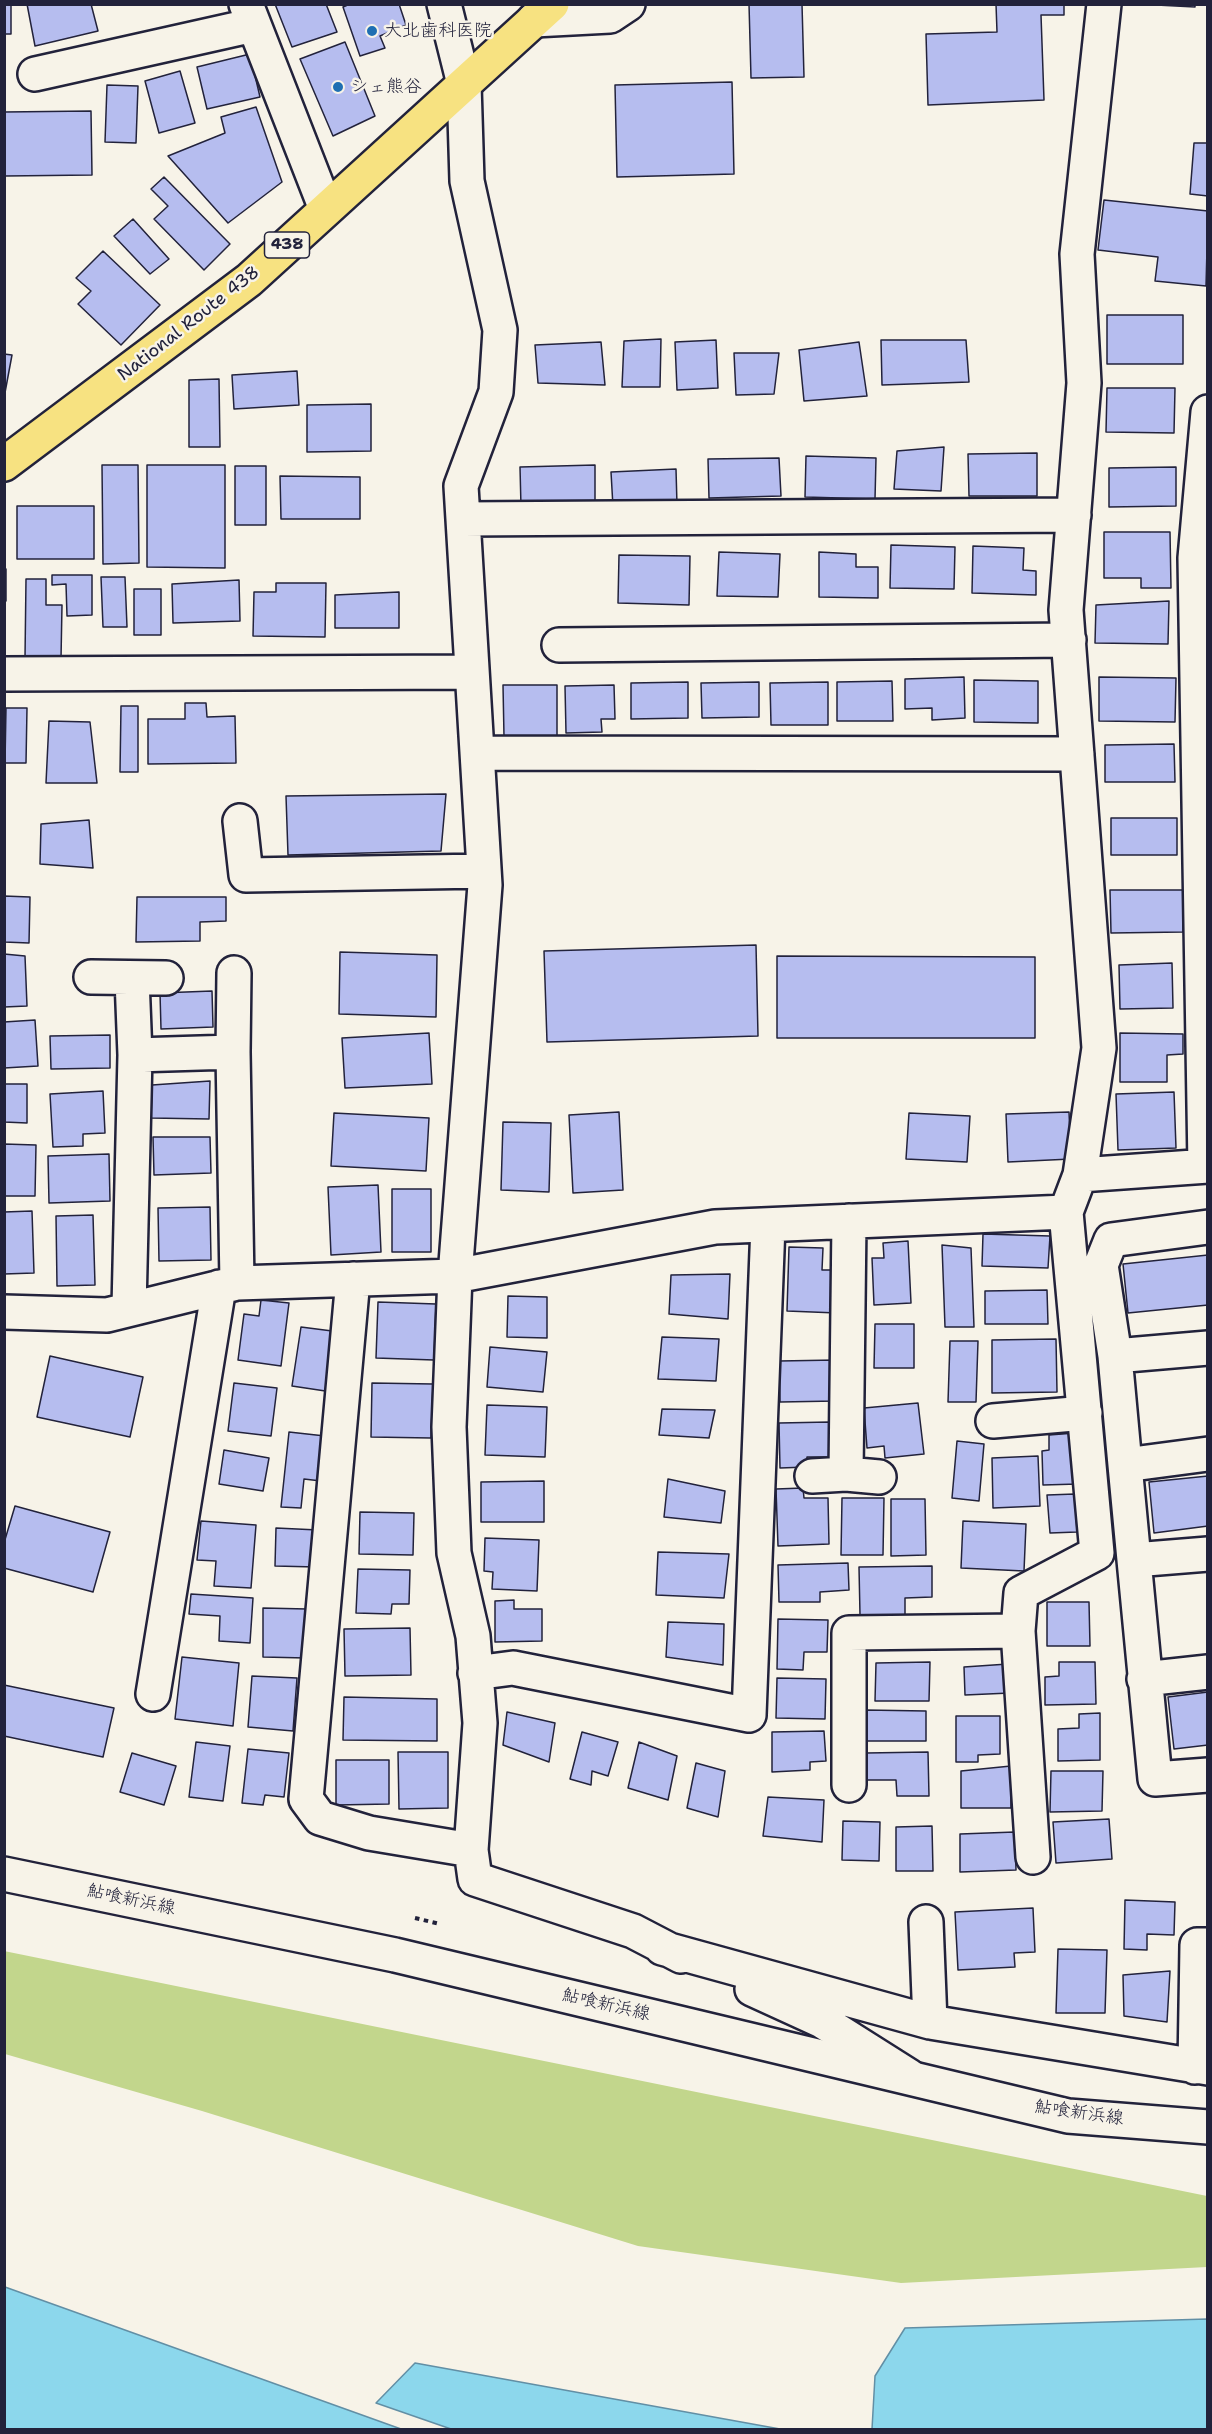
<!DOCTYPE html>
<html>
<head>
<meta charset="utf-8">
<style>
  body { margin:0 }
  #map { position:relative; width:1212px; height:2434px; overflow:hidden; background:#f7f3e8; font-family:"Shantell Sans",sans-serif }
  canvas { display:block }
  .frame { position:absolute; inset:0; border:6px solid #22223b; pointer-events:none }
</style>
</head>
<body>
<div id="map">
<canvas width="1212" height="2434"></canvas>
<div class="frame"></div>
</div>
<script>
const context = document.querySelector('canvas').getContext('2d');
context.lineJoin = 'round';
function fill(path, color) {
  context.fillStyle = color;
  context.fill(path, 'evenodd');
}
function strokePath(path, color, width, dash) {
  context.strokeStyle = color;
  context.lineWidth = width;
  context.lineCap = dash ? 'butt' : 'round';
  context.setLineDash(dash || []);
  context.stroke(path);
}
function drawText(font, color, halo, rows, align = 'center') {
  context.font = font + ' "Shantell Sans","Klee One",sans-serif';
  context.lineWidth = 5;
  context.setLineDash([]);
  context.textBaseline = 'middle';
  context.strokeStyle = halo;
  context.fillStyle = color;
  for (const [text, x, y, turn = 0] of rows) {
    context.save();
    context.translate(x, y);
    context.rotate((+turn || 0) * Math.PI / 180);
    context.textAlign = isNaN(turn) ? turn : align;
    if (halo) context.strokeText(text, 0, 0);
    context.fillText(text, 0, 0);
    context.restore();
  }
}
const green = new Path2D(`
  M4,1951L1207,2196V2267L901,2283L638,2246L202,2111L5,2054Z`);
const water = new Path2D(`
  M5,2287L401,2429H5Z
  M1207,2319V2429H872L875,2376L905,2328Z
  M415,2363L780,2429H451L376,2403Z`);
const building = new Path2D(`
  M4,4H11V34H4Z
  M27,4H91L98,31L35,46Z
  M275,4H326L337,32L292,47Z
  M350,4H399L406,25L380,36L385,48L360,56L343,7Z
  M749,4H802L804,77L751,78Z
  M996,4H1064V15H1041L1044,100L928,105L926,34L997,32Z
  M1137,4H1195V7Z
  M345,42L375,116L333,136L300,59Z
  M250,54L260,97L207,109L197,67Z
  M180,71L195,123L159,133L145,81Z
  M732,82L734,174L617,177L615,85Z
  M107,85L138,86L136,143L105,142Z
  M256,107L282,182L228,223L168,156L225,133L221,117Z
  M91,111L92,175L5,176L4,112Z
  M1194,143H1208V196L1190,194Z
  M164,177L230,244L204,270L154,219L168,206L151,189Z
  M1104,200L1208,211L1206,286L1155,281L1158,257L1098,250Z
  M133,219L169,259L150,274L114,236Z
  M103,251L160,305L121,345L78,304L91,291L76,278Z
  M1107,315H1183V364H1107Z
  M661,339L660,387H622L624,341Z
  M716,340L718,388L677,390L675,342Z
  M881,340H966L969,382L882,385Z
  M601,342L605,385L538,383L535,345Z
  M859,342L867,396L804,401L799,350Z
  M734,353H779L774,394L736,395Z
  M4,354L12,355L4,398Z
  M297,371L299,405L234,409L232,375Z
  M219,379L220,447H189V380Z
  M1107,388H1175L1174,433L1106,432Z
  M371,404V451L307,452V405Z
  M944,447L941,491L894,489L897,451Z
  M1037,453V496H969L968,454Z
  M806,456L876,458L875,499L805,497Z
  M779,458L781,496L709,498L708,459Z
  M102,465H138L139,563L103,564Z
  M147,465H225V568L147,567Z
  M595,465V506L521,507L520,467Z
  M235,466H266V525H235Z
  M1176,467V506L1109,507V468Z
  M676,469L677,505L613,507L611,472Z
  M280,476L360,477V519H281Z
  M17,506H94V559H17Z
  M1104,532H1170L1171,588H1141V578H1104Z
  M891,545L955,547L954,589L890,588Z
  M973,546L1024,548L1023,570L1036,571V595L972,593Z
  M719,552L780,554L778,597L717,596Z
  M819,552L856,554V567H878V598L819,597Z
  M619,555L690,556L689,605L618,603Z
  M4,569H6V601H4Z
  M52,575H92V615L67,616L66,584L52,585Z
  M101,577H125L127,627H103Z
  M26,579H46V605H62L61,659L25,658Z
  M239,580L240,621L173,623L172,584Z
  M276,583H326L325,637L253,636L254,592H276Z
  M134,589H161V635H134Z
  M399,592V628H335V595Z
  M1169,601L1168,644L1095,643L1096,605Z
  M964,677L965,718L932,720V708L905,709V679Z
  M1099,677L1176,678L1175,722L1099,721Z
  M974,680L1038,681V723L974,722Z
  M892,681L893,721H837V682Z
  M688,682V718L631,719V683Z
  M759,682V717L702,718L701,683Z
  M828,682V725H771L770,683Z
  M503,685H557V736L504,737Z
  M614,685L615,719H601L602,732L566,733L565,686Z
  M185,703H206L207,717L235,716L236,763L148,764V719H185Z
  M121,706H138V772H120Z
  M6,708H27L26,763H5Z
  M49,721L90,722L97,783H46Z
  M1174,744L1175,782H1105V745Z
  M446,794L441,851L288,855L286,796Z
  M1111,818H1177V855H1111Z
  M89,820L93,868L40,864L41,824Z
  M1110,890H1183V932L1111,933Z
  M4,896L30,897L29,943L4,942Z
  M137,897H226V921L200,922V941L136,942Z
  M756,945L758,1036L547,1042L544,951Z
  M340,952L437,955L436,1017L339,1014Z
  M4,954L25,956L27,1006L4,1007Z
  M777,956L1035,957V1038H777Z
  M1172,963L1173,1008L1120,1009L1119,965Z
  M212,991L213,1027L161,1029L160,993Z
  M35,1020L38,1066L4,1068V1022Z
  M429,1033L432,1084L345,1088L342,1038Z
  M1120,1033L1183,1034V1054L1167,1055V1082H1120Z
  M110,1035V1068L51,1069L50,1036Z
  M210,1081L209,1119L151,1118L152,1085Z
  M4,1084H27V1123L4,1122Z
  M103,1091L105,1133L83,1134V1146L53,1147L50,1094Z
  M1174,1092L1176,1148L1118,1150L1116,1094Z
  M619,1112L623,1190L573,1193L569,1115Z
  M1069,1112L1071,1159L1008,1162L1006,1114Z
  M334,1113L429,1118L426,1171L331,1166Z
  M909,1113L970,1116L967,1162L906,1159Z
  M503,1122L551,1123L549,1192L501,1190Z
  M153,1137H210L211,1173L154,1175Z
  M4,1144L36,1145L35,1196H4Z
  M109,1154L110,1201L49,1203L48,1156Z
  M378,1185L381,1252L331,1255L328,1187Z
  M392,1189H431V1252H392Z
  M210,1207L211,1260L159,1261L158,1208Z
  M32,1211L34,1273L4,1274V1212Z
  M93,1215L95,1285L57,1286L56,1216Z
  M983,1234L1050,1236L1048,1268L982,1266Z
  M908,1241L911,1303L874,1305L872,1258H884L883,1243Z
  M942,1245L971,1248L974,1327H945Z
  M789,1247L823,1248L822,1270H838L837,1313L787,1311Z
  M1208,1255V1305L1128,1313L1123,1264Z
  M730,1274L728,1319L669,1314L671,1275Z
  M1047,1290L1048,1324H985V1291Z
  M508,1296L547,1297V1338L507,1337Z
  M261,1300L289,1303L281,1366L238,1360L244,1314L259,1316Z
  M378,1302L436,1304L434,1360L376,1358Z
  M875,1324H914V1368H874Z
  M301,1327L340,1332L332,1392L292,1386Z
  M662,1337L719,1339L716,1381L658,1379Z
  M1056,1339L1057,1392L992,1393V1340Z
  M950,1341H978L976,1402H948Z
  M490,1347L547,1352L543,1392L487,1387Z
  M50,1356L143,1377L130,1437L37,1417Z
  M836,1360V1401L780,1402L779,1361Z
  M234,1383L277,1388L271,1436L228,1431Z
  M372,1383L433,1384L431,1438L371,1437Z
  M918,1403L924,1454L885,1458L884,1446L867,1448L864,1408Z
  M487,1405L547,1407L545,1457L485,1455Z
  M662,1409L715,1410L709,1438L659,1435Z
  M830,1422V1457H807V1467L780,1468L779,1423Z
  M289,1432L325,1436L321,1481L304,1479L301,1508L281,1507Z
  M1075,1433L1078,1484L1043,1485L1042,1451L1049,1450V1435Z
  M957,1441L984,1444L979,1501L952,1498Z
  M224,1450L269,1458L263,1491L219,1484Z
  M1038,1456L1040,1506L993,1508L992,1458Z
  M1208,1476V1526L1154,1533L1149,1482Z
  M668,1479L725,1491L721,1523L664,1517Z
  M544,1481V1522H481V1482Z
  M803,1488L804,1498H828L829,1544L778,1546L776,1489Z
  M1075,1494L1077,1532L1050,1533L1047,1495Z
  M842,1498H884L883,1555H841Z
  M891,1499H925L926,1555L891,1556Z
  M15,1506L110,1532L93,1592L4,1568V1543Z
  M360,1512L414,1513L413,1555L359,1554Z
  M201,1521L256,1525L251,1588L214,1586L216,1561L197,1560Z
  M963,1521L1026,1524L1024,1571L961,1568Z
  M276,1528L318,1530L316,1567L275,1566Z
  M485,1538L539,1540L537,1591L492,1589L493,1572L484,1571Z
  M658,1552L729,1554L724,1598L656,1595Z
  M848,1563L849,1590L820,1592V1602H779L778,1565Z
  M932,1566V1597L905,1598V1615H860L859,1567Z
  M358,1569L410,1570L409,1604H392L391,1614L356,1613Z
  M191,1594L253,1598L250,1643L219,1641L220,1616L189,1614Z
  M514,1600V1609H542V1641L495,1642V1601Z
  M1047,1602H1089L1090,1646H1047Z
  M263,1608L307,1609L306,1658L263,1657Z
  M778,1619L828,1620L827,1652H804L803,1670L777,1669Z
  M668,1622L724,1624L723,1665L666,1657Z
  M410,1628L411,1675L345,1676L344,1629Z
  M182,1657L239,1663L233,1726L175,1719Z
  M930,1662L929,1701H875L876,1663Z
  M1059,1662H1095L1096,1704L1045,1705V1677L1059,1676Z
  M1008,1664L1010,1693L965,1695L964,1667Z
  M252,1676L297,1678L293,1731L248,1727Z
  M777,1678L826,1679L825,1719L776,1718Z
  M4,1685L114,1708L103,1757L4,1736Z
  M1208,1692V1745L1174,1749L1168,1697Z
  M344,1697L437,1699V1741L343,1740Z
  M865,1710L926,1711V1741H865Z
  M507,1712L555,1723L549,1762L503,1745Z
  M1100,1713V1760L1058,1761V1729L1079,1728V1714Z
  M956,1716H1000V1754L978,1755V1762H956Z
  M824,1731L826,1761L810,1762V1770L772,1772V1732Z
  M582,1732L618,1742L608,1776L592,1771L591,1785L570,1779Z
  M196,1742L230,1746L223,1801L189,1797Z
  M639,1742L677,1756L668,1800L628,1788Z
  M248,1749L289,1753L284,1797L265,1795L263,1805L242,1803Z
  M398,1752H448V1808L399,1809Z
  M928,1752L929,1796H897L896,1780H867L866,1753Z
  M132,1753L176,1766L164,1805L120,1792Z
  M336,1760H389V1804L336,1805Z
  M696,1763L725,1771L718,1817L687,1808Z
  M1011,1766V1808H961V1771Z
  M1051,1771H1103L1102,1811L1050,1812Z
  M768,1797L824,1800L822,1842L763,1836Z
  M1109,1819L1112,1859L1056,1863L1053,1822Z
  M843,1821L880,1822L879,1861L842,1860Z
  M932,1826L933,1871H896V1827Z
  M1015,1832L1016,1870L960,1872V1834Z
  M1125,1900L1175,1902L1174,1935L1147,1934V1950L1124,1949Z
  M1033,1908L1035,1952L1014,1953L1015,1967L958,1970L955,1912Z
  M1058,1949L1107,1950L1105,2013H1056Z
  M1170,1971L1167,2022L1124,2016L1123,1975Z`);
const path = new Path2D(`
  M415,1918L440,1924`);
const minor = new Path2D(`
  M246,4L326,209
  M534,20L610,16L628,4
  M35,74L254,25
  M463,519L1074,515
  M559,645L1069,640
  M4,674L472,672
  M477,753L1077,754
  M240,821L246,875L484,871
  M91,977L166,978
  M132,979L135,1055
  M233,1052L234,973
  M1205,1166L1195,558L1208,412
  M1080,1175L1099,1048L1066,610L1084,383L1077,254L1104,4
  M1208,1227L1111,1240L1101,1265L1115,1356L1125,1465L1208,1454
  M353,1279L306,1799L320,1818L369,1833L471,1850L480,1723L473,1636L454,1553L449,1427L455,1276L715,1227L1066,1212L1080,1175L1208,1166
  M237,1283L455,1276L485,885L461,486L496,392L500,330L467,181L464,84L444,4
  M4,1312L107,1315L237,1283L233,1052L135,1055L129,1308
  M1115,1356L1208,1348
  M993,1421L1085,1413
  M1125,1465L1134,1560
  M846,1474L849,1221
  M812,1476L846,1474L879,1477
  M1208,1554L1134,1560L1155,1779L1208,1775
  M475,1673L513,1668L749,1715L768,1225
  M1144,1679L1208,1672
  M153,1694L219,1287
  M849,1785V1633L1018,1631
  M471,1850L475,1879L633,1931L681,1956
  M1033,1857L1018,1631L1021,1593L1097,1553L1066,1212
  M926,1922L930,2022
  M662,1948L930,2022L1208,2068
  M752,1989L822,2021L909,2076
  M1195,2067L1197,1945H1208`);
const secondary = new Path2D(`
  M4,1874L395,1955L1068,2116L1208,2127`);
const trunk = new Path2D(`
  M4,464L249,280L552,4`);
const markers = [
  [372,31,6,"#1f6fb2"],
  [338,87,6,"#1f6fb2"]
];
const shields = [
  [287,245,45]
];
const shieldNames = [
  ["438",287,245]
];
const poiNames = [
  ["大北歯科医院",384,31],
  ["シェ熊谷",350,87]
];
const streetNames = [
  ["National Route 438",189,324,-38],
  ["鮎喰新浜線",131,1900,12],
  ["鮎喰新浜線",606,2005,13],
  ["鮎喰新浜線",1079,2113,8]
];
fill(green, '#c2d68c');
fill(water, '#8cd7ec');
strokePath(water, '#628fa5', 1.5);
fill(building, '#b6bdef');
strokePath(building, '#22223b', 1.5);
strokePath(minor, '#22223b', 38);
strokePath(secondary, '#22223b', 38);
strokePath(trunk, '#22223b', 38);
strokePath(path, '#22223b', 4, [4.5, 4.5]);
strokePath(minor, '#f7f3e8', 33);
strokePath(secondary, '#f7f3e8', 33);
strokePath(trunk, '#f7e281', 33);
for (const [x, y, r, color] of markers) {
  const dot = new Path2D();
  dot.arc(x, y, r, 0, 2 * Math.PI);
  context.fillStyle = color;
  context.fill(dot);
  strokePath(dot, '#f7f3e8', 2);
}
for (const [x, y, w] of shields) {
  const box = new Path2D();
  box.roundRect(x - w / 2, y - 13, w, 26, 4.5);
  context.fillStyle = '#f7f3e8';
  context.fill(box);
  strokePath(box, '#22223b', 1.5);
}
drawText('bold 16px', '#22223b', null, shieldNames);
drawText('18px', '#22223b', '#f7f3e8', poiNames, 'left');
drawText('18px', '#22223b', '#f7f3e8', streetNames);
</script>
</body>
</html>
